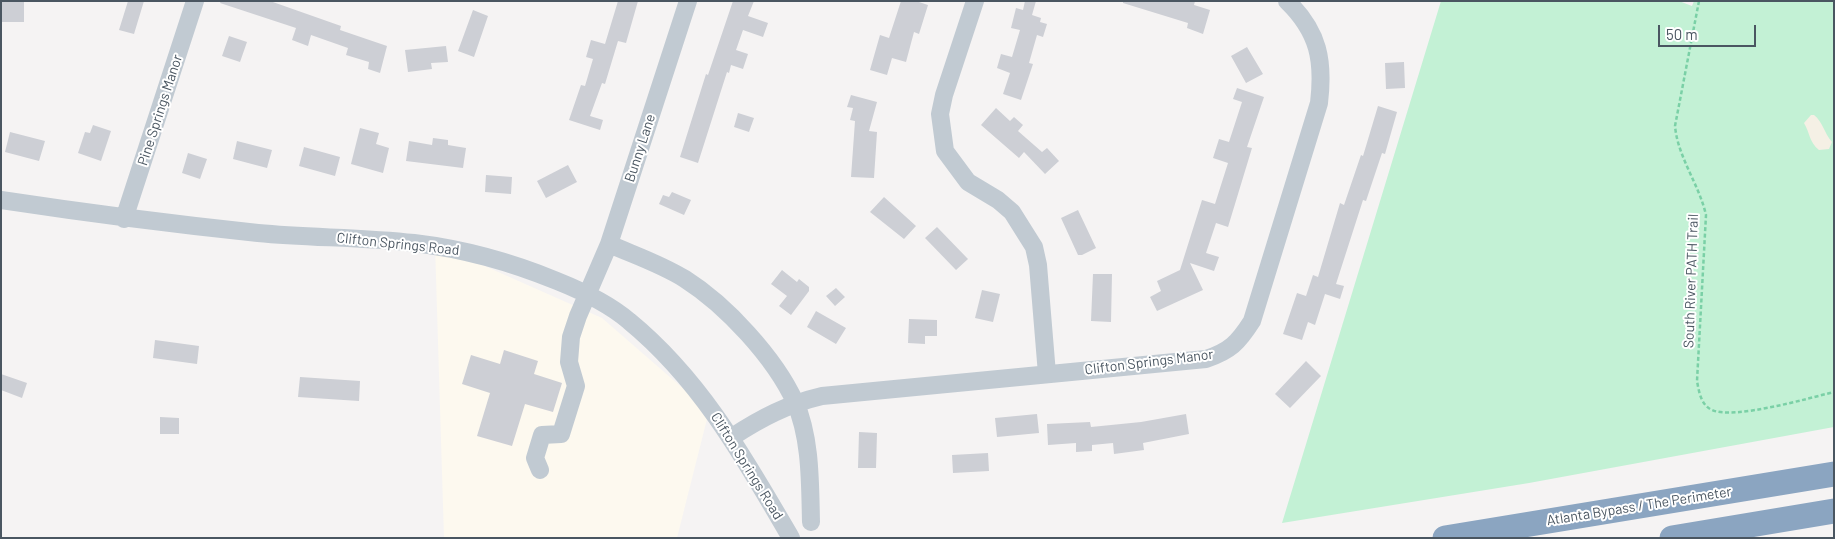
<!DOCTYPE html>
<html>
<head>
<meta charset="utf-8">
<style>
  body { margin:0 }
  #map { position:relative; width:1835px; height:539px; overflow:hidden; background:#f5f3f3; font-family:Barlow,sans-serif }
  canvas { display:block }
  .frame { position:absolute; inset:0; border:2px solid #4a5661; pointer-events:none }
  .scale { position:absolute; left:1658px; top:25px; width:98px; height:22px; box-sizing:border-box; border:2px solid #4a5661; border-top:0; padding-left:6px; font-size:15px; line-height:18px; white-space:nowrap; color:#4a5661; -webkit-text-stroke:4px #fff; paint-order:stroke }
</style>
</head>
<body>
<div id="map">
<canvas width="1835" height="539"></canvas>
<div class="frame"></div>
<div class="scale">50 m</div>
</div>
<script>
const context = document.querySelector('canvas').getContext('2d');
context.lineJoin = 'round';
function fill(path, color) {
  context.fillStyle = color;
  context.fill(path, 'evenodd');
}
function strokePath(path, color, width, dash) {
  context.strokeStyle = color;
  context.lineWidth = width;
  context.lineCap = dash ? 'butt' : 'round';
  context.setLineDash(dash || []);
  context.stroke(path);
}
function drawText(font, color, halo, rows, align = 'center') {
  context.font = font + ' Barlow,sans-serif';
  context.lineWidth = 4;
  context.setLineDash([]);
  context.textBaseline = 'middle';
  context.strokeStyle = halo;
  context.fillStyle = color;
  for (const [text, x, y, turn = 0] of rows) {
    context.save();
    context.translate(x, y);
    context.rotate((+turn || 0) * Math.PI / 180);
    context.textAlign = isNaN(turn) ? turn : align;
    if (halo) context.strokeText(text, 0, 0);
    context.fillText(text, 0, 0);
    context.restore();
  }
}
const commercial = new Path2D(`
  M435,244L602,318L709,411L677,538H444Z`);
const green = new Path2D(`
  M1441,1H1679L1692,6L1694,1H1834V427L1529,483L1282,523Z`);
const sand = new Path2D(`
  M1811,115H1814C1823,122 1824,133 1832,142L1829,149L1819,150C1809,142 1810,133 1804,123Z`);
const building = new Path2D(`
  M1,1H24V22H1Z
  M128,1H144L134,34L119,30Z
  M221,1H270L341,26L340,30L387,46L380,73L368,69L369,62L346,55L348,48L311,35L308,46L292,40L296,28L220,3Z
  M618,1H638L626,43L618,41L605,84L602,83L590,116L603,120L600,130L569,120L581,85L585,86L593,59L586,57L591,40L605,44Z
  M733,1H754L748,16L768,23L763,37L743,30L736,50L748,54L743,69L731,65L729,73L727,72L698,163L680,157L706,74L708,75Z
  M901,1H916L928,5L919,34L914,32L906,62L892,58L887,75L870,70L880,35L889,38Z
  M1025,1H1036L1032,15L1041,18L1040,22L1047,24L1043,37L1037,35L1029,63L1033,64L1021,100L1003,94L1010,73L997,68L1001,54L1012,57L1020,30L1011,28L1016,8L1023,10Z
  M1123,1H1195L1194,5L1210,10L1203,34L1187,28L1188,23L1123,3Z
  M473,10L488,16L474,57L458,51Z
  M229,36L247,42L240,62L222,56Z
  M446,46L448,62L431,63L432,69L408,72L405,50Z
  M1247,47L1263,74L1246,83L1231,56Z
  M1404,62L1405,88L1386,89L1385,63Z
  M1237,88L1264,97L1247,147L1252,148L1228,227L1216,223L1206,253L1219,257L1214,271L1190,263L1203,290L1157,311L1150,297L1161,291L1157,281L1180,270L1202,200L1215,204L1228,163L1213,158L1219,139L1229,142L1242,102L1233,99Z
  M851,95L877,102L869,131L877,132L874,178L851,177L855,121L850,120L853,108L847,107Z
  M1378,106L1397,112L1385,154L1382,153L1366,201L1363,200L1336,284L1344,286L1340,299L1325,294L1315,325L1308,322L1302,340L1283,334L1297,293L1306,296L1313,275L1318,277L1340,203L1344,205L1361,155L1363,156Z
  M996,108L1010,121L1014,117L1023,125L1018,131L1042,152L1047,148L1059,161L1045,174L1024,152L1019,158L981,125Z
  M738,113L754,118L749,132L734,127Z
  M93,125L111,131L101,161L78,153L85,132L90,133Z
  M360,128L379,133L376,144L389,148L383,173L351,164Z
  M10,132L45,141L39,161L5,152Z
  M433,138L448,140V145L466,148L463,168L406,161L409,141L432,145Z
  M237,141L272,150L267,168L233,159Z
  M304,147L340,157L335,176L299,166Z
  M188,153L207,159L200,179L182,173Z
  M568,165L577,182L546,198L537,181Z
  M486,175L512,177L511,194L485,192Z
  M672,192L691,200L684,215L659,204L663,195L669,197Z
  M884,197L916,226L904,239L870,212Z
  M1078,210L1096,248L1082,255H1078L1061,218Z
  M937,227L968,259L956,270L925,238Z
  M782,270L797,282L799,279L809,287V291L791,315L779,306L787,296L771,284Z
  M1093,274H1112L1111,322L1091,321Z
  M836,288L845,297L835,306L826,296Z
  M982,290L1000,294L993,322L975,318Z
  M816,311L846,328L836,344L807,327Z
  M909,319L937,320V336H925V344L908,343Z
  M155,340L199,346L197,364L153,358Z
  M504,350L538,361L534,374L562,383L553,412L525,404L512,446L477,436L490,393L462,384L471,355L500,364Z
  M1306,361L1321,376L1290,408L1275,394Z
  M1,374L27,383L22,398L1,390Z
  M300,377L360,381L359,401L298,397Z
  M1037,414L1039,433L997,437L995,418Z
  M1186,414L1189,434L1143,443L1144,450L1114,454L1113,443L1092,445V451L1076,452V443L1048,445L1047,424L1090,422L1091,427L1141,422Z
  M160,417L179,418V434H160Z
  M859,432L877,433L876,468H858Z
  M988,453L989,471L953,473L952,455Z`);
const path = new Path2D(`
  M1699,1L1675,126C1678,158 1699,184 1706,215L1697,381C1699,392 1701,405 1712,410C1734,420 1809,398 1834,392`);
const minor = new Path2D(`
  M975,1L944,95L940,114L945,151L968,182L998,200L1012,212L1034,247L1038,265L1047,374
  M1,200C87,213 172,224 258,233C310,238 362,237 414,243C464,249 511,262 557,281C582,291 608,303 629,321C701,380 745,459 791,538
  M124,219L195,1
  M609,244C634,255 661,264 685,279C726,305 775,358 795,402C811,438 810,484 811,522
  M732,437C761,418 788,404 822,396L1206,359C1230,351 1238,343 1252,321L1319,103C1324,61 1319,32 1287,1
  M540,470L535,458L542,435L561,434L576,386L569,362L571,337L578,316L609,244L688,1`);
const highway = new Path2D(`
  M1445,538L1834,474
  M1672,538L1834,511`);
const streetNames = [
  ["Pine Springs Manor",160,110,-72],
  ["Bunny Lane",640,148,-72],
  ["Clifton Springs Road",398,244,6],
  ["South River PATH Trail",1691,281,-88],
  ["Clifton Springs Manor",1149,362,-7],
  ["Clifton Springs Road",747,466,58],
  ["Atlanta Bypass / The Perimeter",1639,506,-9]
];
fill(commercial, '#fdf9ef');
fill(green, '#c3f1d5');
fill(sand, '#f5f0e5');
fill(building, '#cdcfd5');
strokePath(path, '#7ad0a6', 2.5, [4, 2.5]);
strokePath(minor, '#c1cad2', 18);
strokePath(highway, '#8ba5c1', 25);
drawText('14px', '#4a5661', '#fff', streetNames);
</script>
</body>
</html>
